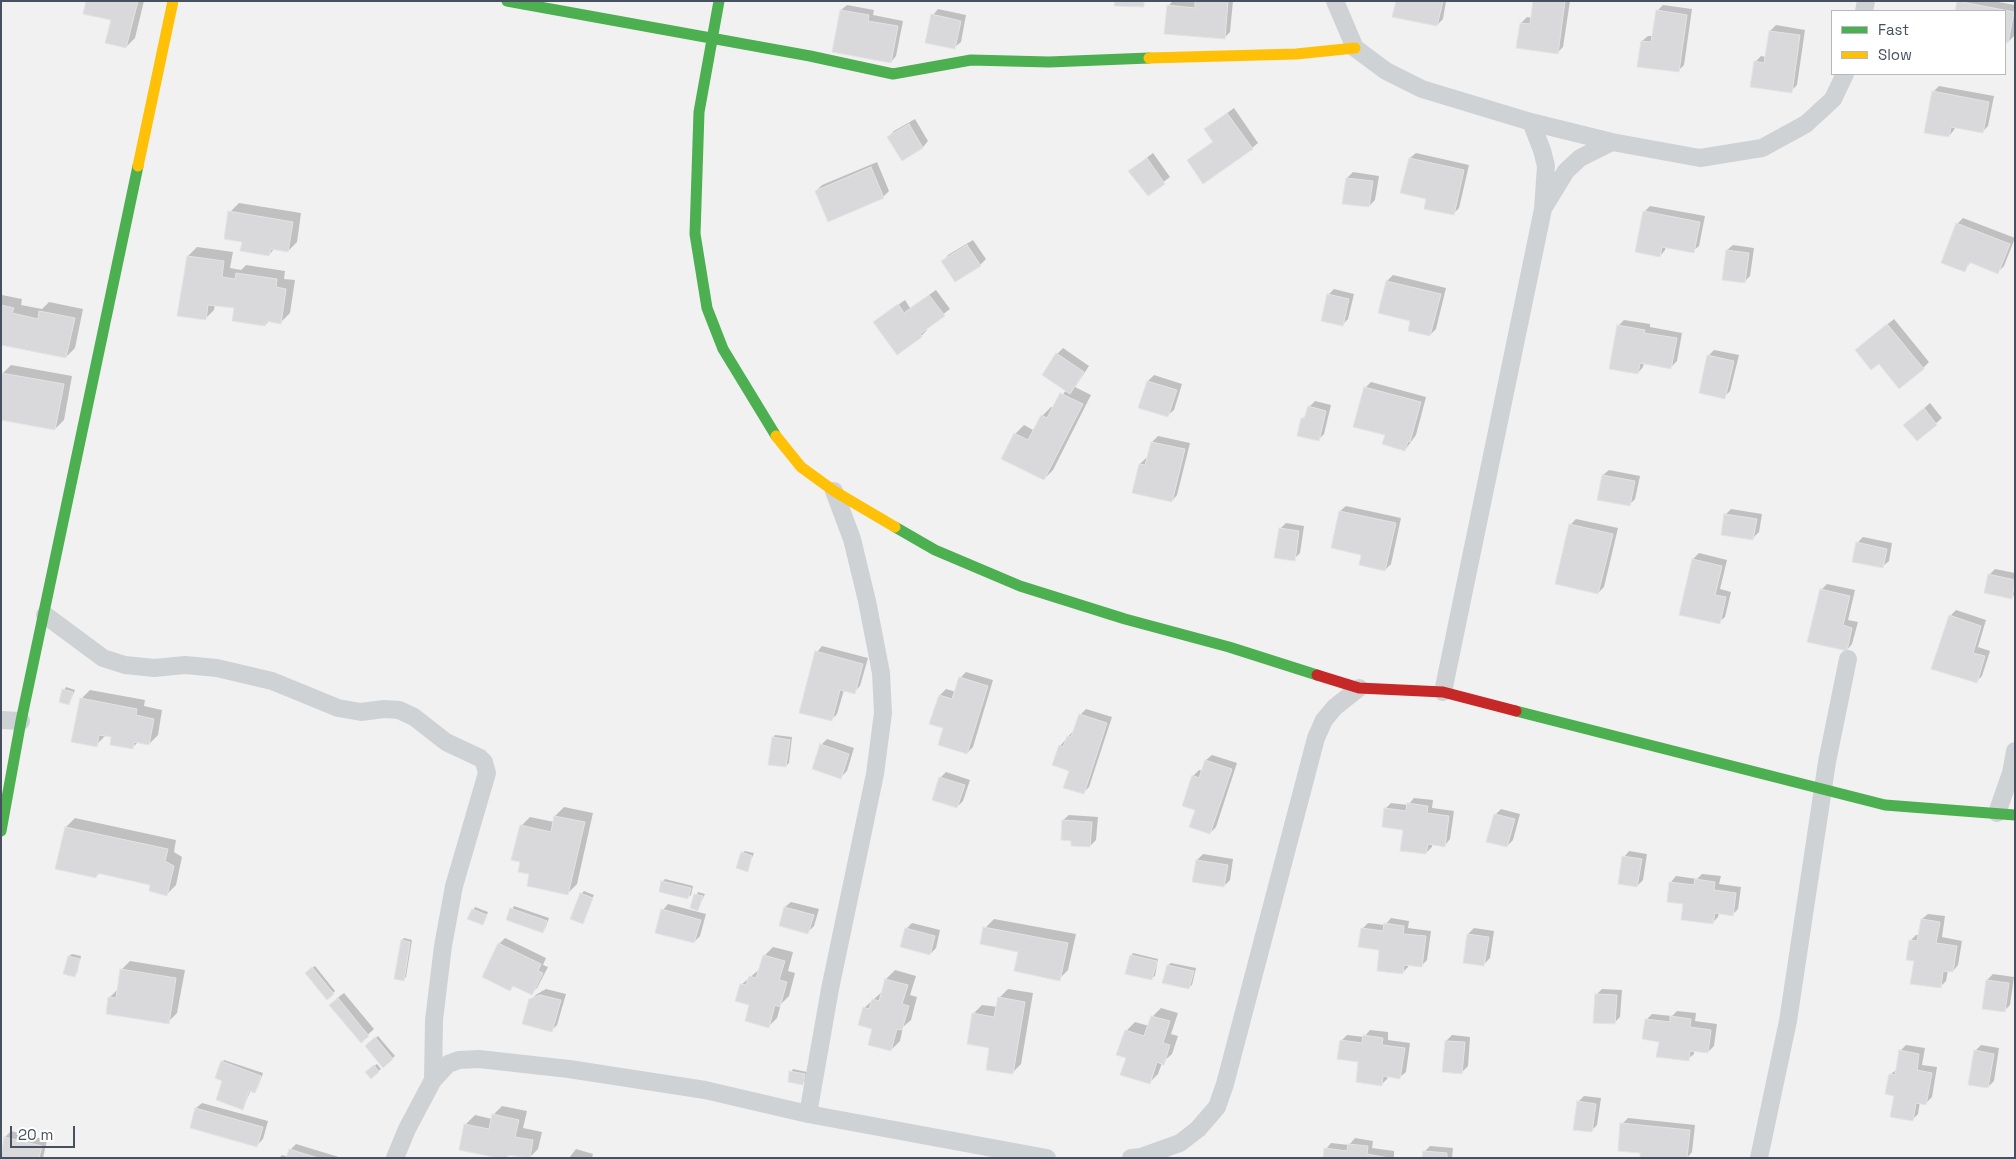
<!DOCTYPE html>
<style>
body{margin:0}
#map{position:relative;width:2016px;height:1159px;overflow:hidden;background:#f2f1f1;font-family:"Space Grotesk",sans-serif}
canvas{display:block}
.frame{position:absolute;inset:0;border:2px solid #47505f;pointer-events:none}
.legend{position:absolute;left:1831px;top:10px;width:175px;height:65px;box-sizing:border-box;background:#fff;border:1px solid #b5b9bf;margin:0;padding:6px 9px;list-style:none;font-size:15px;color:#47505f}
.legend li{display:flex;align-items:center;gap:10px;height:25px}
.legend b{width:25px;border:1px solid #b5b9bf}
.scale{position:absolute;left:10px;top:1126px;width:65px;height:22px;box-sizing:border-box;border:2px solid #47505f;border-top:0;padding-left:6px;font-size:15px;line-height:18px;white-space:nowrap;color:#47505f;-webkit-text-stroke:4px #fff;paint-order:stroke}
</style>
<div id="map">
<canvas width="2016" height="1159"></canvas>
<div class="frame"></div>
<ul class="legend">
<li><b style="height:6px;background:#4caf50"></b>Fast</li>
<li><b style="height:6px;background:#ffc107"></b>Slow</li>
</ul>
<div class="scale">20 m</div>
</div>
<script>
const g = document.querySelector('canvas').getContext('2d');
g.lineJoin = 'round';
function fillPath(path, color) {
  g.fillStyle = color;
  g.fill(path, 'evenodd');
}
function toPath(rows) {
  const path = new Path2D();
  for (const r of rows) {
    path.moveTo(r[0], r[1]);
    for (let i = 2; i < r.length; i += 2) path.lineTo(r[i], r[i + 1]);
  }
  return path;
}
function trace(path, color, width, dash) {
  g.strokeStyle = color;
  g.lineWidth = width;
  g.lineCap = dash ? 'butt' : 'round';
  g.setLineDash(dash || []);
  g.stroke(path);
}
fillPath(toPath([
 [88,1,144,1,135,38,126,47,112,19],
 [1173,1,1233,1,1230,32,1224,38,1168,6],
 [1397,1,1446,1,1443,19,1437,25],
 [1534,1,1570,1,1563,47,1557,53,1521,23,1527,17,1532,18],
 [1993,1,2015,5,2015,30,2014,36,2008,42,2005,41,2005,11,1957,11,1959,1],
 [847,5,874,10,873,15,903,21,896,56,891,62,841,10],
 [1663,5,1692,9,1684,65,1678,71,1642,41,1648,36,1653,36,1657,11],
 [938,9,966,15,961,42,955,47,933,15],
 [1776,25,1805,30,1797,85,1791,91,1755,62,1761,56,1766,57,1770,31],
 [1939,86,1994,96,1988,126,1982,132,1955,127,1954,130,1949,136,1933,92],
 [1234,108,1258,143,1252,148,1194,155,1214,141,1206,129],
 [915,119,928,141,923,147,902,160,888,137,894,131],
 [1153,153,1170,177,1148,194,1129,171],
 [1416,153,1469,165,1459,208,1453,214,1428,198,1410,158],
 [877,162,889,191,883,197,816,191,822,185],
 [1353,172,1379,176,1375,200,1369,206,1347,178],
 [239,203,301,213,297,242,288,251,275,248,269,255,243,241,230,212],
 [1650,206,1705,216,1699,246,1693,251,1666,246,1665,250,1660,256,1644,212],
 [1963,218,2015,238,2004,266,1998,272,1971,262,1964,270,1957,224],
 [973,240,986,259,980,265,943,261,948,255],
 [1733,245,1754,248,1750,276,1744,282,1727,250],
 [197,247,233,252,230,268,241,270,246,265,285,271,284,279,295,280,290,313,281,322,269,321,265,325,235,307,215,304,214,310,205,319,188,256],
 [1393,275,1446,288,1436,329,1430,335,1412,320,1380,312,1387,281],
 [1334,289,1354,294,1348,319,1342,325,1328,295],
 [936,290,950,309,925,328,927,330,921,336,881,317,905,300,910,308],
 [2,295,22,299,21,305,42,309,49,302,83,309,75,348,66,357,1,344],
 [1894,319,1929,362,1923,368,1879,362,1862,345],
 [1624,320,1650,324,1650,327,1682,333,1677,361,1671,367,1644,363,1643,367,1638,373,1618,326],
 [1063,348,1089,366,1075,387,1091,395,1053,470,1044,479,1015,434,1024,425,1035,431,1042,416,1051,407,1054,408,1066,390,1057,354],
 [1714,350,1739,355,1730,391,1724,397,1708,356],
 [11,365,72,376,64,420,55,429,2,374],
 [1154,375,1182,384,1174,410,1168,415,1148,381],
 [1371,382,1426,397,1416,435,1405,450,1386,435,1365,388],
 [1315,401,1331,405,1324,434,1318,440,1302,419,1307,414,1309,407],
 [1930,403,1942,418,1917,440,1905,425],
 [1158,436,1190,443,1177,495,1172,501,1140,464,1146,458,1148,459,1152,442],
 [1609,470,1640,476,1635,499,1629,505,1603,475],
 [1346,506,1401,518,1391,564,1385,570,1363,554,1340,511],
 [1731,509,1762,514,1759,532,1753,538,1725,515],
 [1576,519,1618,528,1604,587,1598,593,1570,525],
 [1286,523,1304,526,1300,553,1294,559,1280,529],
 [1863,537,1892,543,1889,561,1883,566,1857,543],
 [1699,553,1727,560,1720,589,1731,592,1725,617,1719,622,1680,614,1693,559],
 [1995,569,2015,573,2012,592,2015,592,2015,594,2012,597,1989,575],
 [1827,584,1855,590,1848,620,1858,622,1852,644,1847,650,1821,590],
 [1956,610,1986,620,1978,647,1990,651,1982,676,1976,682,1950,616],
 [822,646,868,658,860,686,854,692,844,690,837,714,831,720,817,652],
 [966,672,993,680,973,747,967,753,945,728,931,724,940,695,946,689,956,692,960,678],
 [66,687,75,690,69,704,64,690],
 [90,690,145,700,144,706,162,710,158,735,149,744,138,742,133,747,113,736,106,735,96,745,81,699],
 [1086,709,1112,717,1089,787,1083,793,1070,770,1060,746,1074,730,1080,715],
 [775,735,792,737,789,763,786,766,773,738],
 [827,739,854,748,847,771,841,777,821,745],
 [1212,755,1237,763,1216,827,1210,833,1196,809,1193,776,1199,770,1203,771,1206,760],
 [946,772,970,780,963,801,957,807,940,778],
 [1414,798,1433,800,1432,808,1454,811,1450,839,1445,845,1432,844,1432,847,1426,853,1386,808,1391,803,1408,805],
 [564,807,593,813,577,884,568,893,531,873,521,826,530,817,554,822,555,816],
 [1501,809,1520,814,1513,840,1507,846,1495,815],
 [1069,815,1098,817,1096,840,1090,846,1072,840,1063,820],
 [75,818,176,840,174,852,182,857,176,885,167,894,152,884,100,872,96,877,66,827],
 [745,851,754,853,747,870,742,853],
 [1629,851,1647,854,1643,880,1637,886,1624,857],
 [1203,854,1233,859,1230,880,1224,886,1197,860],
 [1702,874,1721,876,1719,884,1741,887,1738,909,1732,915,1719,913,1718,917,1713,922,1671,882,1676,876,1697,879],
 [665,879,693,886,691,895,688,897,662,882],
 [584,891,594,895,582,922,581,894],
 [698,892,705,894,698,909,691,907],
 [791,902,819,909,814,926,808,932,785,907],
 [668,904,706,914,700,936,694,942,663,910],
 [514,906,549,918,545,929,542,931,507,919],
 [475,907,488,912,483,924,473,910],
 [1928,914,1945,916,1942,937,1962,941,1958,965,1953,971,1948,970,1946,981,1940,987,1911,940,1916,935,1919,935,1922,919],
 [1391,918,1409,921,1408,928,1431,931,1427,960,1421,966,1409,964,1408,967,1402,973,1362,929,1368,923,1385,925],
 [994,919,1076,934,1068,970,1059,979,985,928],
 [912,923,940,930,936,948,930,954,906,929],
 [1474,928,1494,931,1490,958,1484,964,1468,934],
 [404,938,412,940,406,977,403,980,402,940],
 [505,938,546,958,543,965,548,967,537,988,531,993,514,985,510,989,499,944],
 [773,947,793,952,788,971,795,973,789,996,781,1004,777,1018,768,1027,751,1004,741,985,761,968,764,956],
 [1133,953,1158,959,1155,976,1152,978,1131,956],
 [72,954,81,956,77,973,74,976,69,956],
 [130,961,185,970,177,1013,168,1022,109,998,119,988,121,970],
 [1171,963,1196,968,1192,985,1189,987,1168,965],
 [315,966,335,991,333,993,309,970],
 [895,970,916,976,910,995,917,997,911,1020,903,1027,900,1041,891,1050,873,1028,864,1008,883,991,886,979],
 [1993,974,2014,977,2010,1005,2004,1011,1983,1008,1987,980],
 [546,989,566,994,557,1025,551,1031,530,1000,537,994],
 [1008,989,1033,993,1021,1064,1012,1073,991,1047,973,1014,982,1005,998,1007,999,998],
 [1602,989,1622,990,1620,1017,1614,1023,1596,995],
 [344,993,374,1029,361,1041,336,999],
 [1161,1008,1178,1013,1171,1034,1178,1036,1172,1054,1162,1063,1158,1074,1149,1083,1126,1031,1135,1022,1149,1026,1152,1017],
 [1677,1011,1696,1013,1695,1021,1717,1024,1714,1046,1708,1052,1694,1050,1694,1054,1688,1059,1660,1041,1646,1020,1652,1014,1672,1016],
 [1370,1030,1388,1032,1388,1040,1410,1043,1406,1072,1400,1077,1388,1076,1387,1079,1381,1085,1341,1041,1347,1035,1364,1037],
 [1452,1035,1470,1037,1468,1066,1462,1072,1446,1041],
 [378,1036,395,1056,383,1066,366,1046],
 [1906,1045,1925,1048,1922,1065,1937,1067,1932,1097,1926,1103,1920,1102,1918,1114,1912,1120,1895,1095,1890,1075,1897,1069,1900,1051],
 [1981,1045,1999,1048,1994,1081,1988,1087,1975,1051],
 [224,1060,263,1073,257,1089,255,1092,251,1090,243,1108,224,1080,222,1062],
 [377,1064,381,1069,371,1077,370,1069],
 [793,1069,807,1072,805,1081,803,1084,791,1072],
 [1584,1096,1601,1098,1597,1125,1591,1131,1578,1102],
 [202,1103,268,1121,263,1139,257,1145,191,1127,196,1108],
 [502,1106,527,1111,523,1128,542,1132,538,1149,529,1158,510,1154,506,1158,460,1149,466,1124,475,1115,492,1119,493,1115],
 [1628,1118,1695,1125,1692,1152,1687,1158,1641,1151,1622,1124],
 [11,1131,47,1140,43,1158,1,1158,5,1137],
 [1355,1138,1373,1141,1372,1148,1394,1151,1394,1158,1324,1158,1326,1149,1331,1143,1349,1145],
 [296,1144,342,1158,279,1158,282,1155,288,1157,290,1150],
 [1430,1146,1453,1148,1452,1158,1424,1158,1424,1152],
 [576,1149,593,1154,592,1158,569,1158]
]), '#0003');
const building = toPath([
 [86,1,138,1,126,48,105,43,111,20,83,14,86,1],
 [1115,1,1144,1,1144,7,1114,6,1115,1],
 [1195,1,1228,1,1225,39,1164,34,1167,5,1195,8,1195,1],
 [1396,1,1443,1,1437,26,1392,17,1396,1],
 [1533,1,1565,1,1558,54,1516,48,1520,23,1530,24,1533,1],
 [1957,1,2014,12,2008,43,2005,42,2005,11,1955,11,1957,1],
 [840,10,869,15,868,21,898,26,891,63,832,52,840,10],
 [1656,10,1687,15,1679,72,1637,67,1641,41,1651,42,1656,10],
 [931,14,961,21,955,49,925,43,931,14],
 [1769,31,1800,35,1792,93,1750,87,1754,61,1764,63,1769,31],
 [1932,91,1989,102,1983,133,1951,127,1949,137,1924,133,1932,91],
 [1227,113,1253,149,1203,184,1187,160,1213,142,1204,129,1227,113],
 [909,124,923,148,902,161,887,137,909,124],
 [1147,158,1165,184,1148,196,1128,171,1147,158],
 [1409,158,1464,170,1454,215,1424,209,1426,199,1400,193,1409,158],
 [871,167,884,198,828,222,815,191,871,167],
 [1346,178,1373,181,1369,207,1342,204,1346,178],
 [228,211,293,222,288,252,271,249,269,256,240,251,242,242,224,239,228,211],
 [1643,211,1700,222,1694,253,1662,247,1660,257,1635,252,1643,211],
 [1956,223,2010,244,1998,274,1969,262,1965,272,1941,263,1956,223],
 [967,245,981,266,955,282,941,261,967,245],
 [1726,250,1749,253,1745,283,1722,280,1726,250],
 [187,256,224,261,222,277,235,279,236,273,277,279,276,287,286,289,281,324,266,321,265,326,232,321,234,308,208,305,206,320,177,316,187,256],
 [1386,281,1441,294,1430,336,1408,331,1410,321,1378,313,1386,281],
 [1327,294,1349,299,1343,326,1321,321,1327,294],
 [929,295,945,316,920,334,922,337,897,355,873,322,898,304,904,313,929,295],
 [1,305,14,308,12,313,38,319,39,311,75,318,66,358,1,345,1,305],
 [1887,324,1924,369,1899,389,1879,364,1871,370,1855,350,1887,324],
 [1617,325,1645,330,1644,333,1677,338,1671,369,1640,363,1638,374,1609,369,1617,325],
 [1056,353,1084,372,1070,394,1042,375,1056,353],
 [1707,355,1734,361,1725,399,1699,393,1707,355],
 [1,373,64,384,55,430,1,420,1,373],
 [1147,381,1177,390,1168,417,1138,408,1147,381],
 [1364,387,1421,402,1410,442,1408,441,1405,451,1382,444,1385,435,1353,427,1364,387],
 [1060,393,1083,404,1044,480,1001,459,1014,433,1028,440,1041,415,1047,418,1060,393],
 [1308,406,1326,411,1319,441,1297,436,1301,418,1304,419,1308,406],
 [1924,408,1937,425,1917,441,1903,425,1924,408],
 [1151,442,1185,449,1172,502,1132,493,1139,464,1145,465,1151,442],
 [1602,475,1635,481,1630,506,1597,500,1602,475],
 [1339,511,1396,523,1385,571,1359,565,1361,555,1331,548,1339,511],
 [1724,514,1757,519,1753,540,1721,535,1724,514],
 [1569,524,1613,534,1598,594,1555,584,1569,524],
 [1279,528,1299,531,1295,561,1274,558,1279,528],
 [1856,542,1887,549,1883,568,1852,562,1856,542],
 [1692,559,1722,566,1715,595,1726,597,1720,624,1679,615,1692,559],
 [1988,574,2015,580,2012,599,1984,593,1988,574],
 [1820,589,1850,596,1843,625,1852,628,1847,651,1807,642,1820,589],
 [1949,615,1981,626,1973,653,1985,656,1977,683,1931,669,1949,615],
 [815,651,863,664,855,694,840,690,832,721,799,713,815,651],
 [959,677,988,686,967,754,938,745,943,728,929,724,939,695,952,699,959,677],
 [62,689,73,692,69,705,59,702,62,689],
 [80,698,137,709,136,715,154,719,149,745,134,742,133,749,110,745,111,737,99,735,97,747,71,742,80,698],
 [1079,714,1107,723,1084,794,1063,788,1069,771,1052,765,1059,745,1063,747,1067,736,1071,737,1079,714],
 [772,737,790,740,786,767,768,765,772,737],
 [820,744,849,754,841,779,812,769,820,744],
 [1205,760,1232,769,1210,834,1189,827,1195,810,1182,806,1192,775,1199,778,1205,760],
 [939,777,965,785,957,808,932,800,939,777],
 [1407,803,1428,806,1427,813,1449,816,1445,847,1428,844,1426,854,1400,851,1403,830,1382,827,1384,808,1406,811,1407,803],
 [1494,814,1515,819,1507,847,1486,842,1494,814],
 [554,816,585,822,568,895,527,886,529,874,518,872,520,862,511,860,520,825,551,832,554,816],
 [1062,820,1092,822,1090,847,1071,846,1071,841,1061,840,1062,820],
 [65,827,168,849,165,861,174,866,167,896,149,891,150,885,97,873,96,878,55,869,65,827],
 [741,852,752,856,748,872,736,868,741,852],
 [1622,856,1642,859,1637,887,1618,884,1622,856],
 [1196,860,1228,865,1224,887,1192,882,1196,860],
 [1695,879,1715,882,1714,890,1736,893,1733,916,1715,913,1713,924,1681,920,1683,904,1667,902,1669,882,1694,885,1695,879],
 [661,881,691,888,688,899,659,892,661,881],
 [580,893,593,898,583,924,570,919,580,893],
 [694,894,703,896,698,911,690,908,694,894],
 [784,907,814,915,808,934,779,926,784,907],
 [510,908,547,921,543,933,506,920,510,908],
 [472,909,487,915,483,925,467,919,472,909],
 [661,909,701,920,694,943,655,933,661,909],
 [1921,919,1940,922,1936,943,1957,946,1953,972,1943,971,1941,988,1910,984,1914,961,1906,960,1909,940,1917,941,1921,919],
 [1384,923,1404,926,1403,934,1426,936,1422,967,1404,965,1403,974,1377,971,1379,950,1358,947,1361,928,1383,931,1384,923],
 [983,927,1068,943,1060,981,1014,971,1018,952,980,944,983,927],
 [905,928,935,936,930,955,900,947,905,928],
 [1467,934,1489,937,1484,966,1463,963,1467,934],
 [401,940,410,942,404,981,394,979,401,940],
 [498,943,541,964,538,971,543,973,532,995,513,986,510,991,482,977,498,943],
 [763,955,785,961,779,980,787,982,780,1007,775,1005,769,1028,745,1021,749,1005,735,1001,740,984,746,985,749,976,756,978,763,955],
 [1130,955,1157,961,1152,980,1125,974,1130,955],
 [68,956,80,959,75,977,63,974,68,956],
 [1167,965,1194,971,1189,989,1162,983,1167,965],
 [312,967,334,994,327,1000,305,973,312,967],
 [120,969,176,978,169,1024,106,1014,108,997,116,998,120,969],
 [885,979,908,985,902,1004,909,1006,902,1030,897,1029,891,1051,868,1045,872,1029,858,1025,863,1007,869,1009,872,999,879,1001,885,979],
 [1986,980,2009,983,2005,1012,1982,1009,1986,980],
 [1595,994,1617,995,1615,1024,1593,1023,1595,994],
 [540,995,561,1000,552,1032,522,1024,529,999,540,995],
 [998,997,1025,1002,1013,1074,986,1070,989,1048,967,1044,972,1013,994,1017,998,997],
 [338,998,369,1036,361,1043,329,1005,338,998],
 [1151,1016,1170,1021,1163,1043,1170,1045,1164,1065,1157,1062,1150,1084,1120,1075,1126,1058,1116,1055,1125,1030,1144,1036,1151,1016],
 [1670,1016,1691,1019,1690,1027,1711,1030,1708,1053,1690,1051,1689,1061,1656,1057,1659,1042,1642,1039,1645,1019,1670,1022,1670,1016],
 [1363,1035,1383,1038,1382,1045,1405,1048,1400,1079,1383,1076,1382,1086,1356,1082,1358,1062,1337,1059,1340,1040,1362,1043,1363,1035],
 [375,1037,393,1059,383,1068,365,1046,375,1037],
 [1445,1041,1465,1042,1462,1074,1442,1072,1445,1041],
 [1899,1050,1919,1054,1917,1070,1932,1073,1926,1105,1916,1103,1913,1121,1890,1117,1894,1096,1885,1094,1889,1074,1895,1075,1899,1050],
 [1974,1050,1994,1054,1988,1088,1968,1085,1974,1050],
 [221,1061,261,1076,255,1093,249,1091,243,1110,216,1100,222,1081,215,1078,221,1061],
 [374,1065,379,1072,371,1079,365,1072,374,1065],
 [789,1071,805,1074,803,1085,788,1082,789,1071],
 [1577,1101,1596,1104,1592,1132,1573,1130,1577,1101],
 [195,1108,263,1127,257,1147,190,1128,195,1108],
 [492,1114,519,1120,515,1137,533,1140,530,1158,507,1155,506,1158,498,1158,459,1150,464,1124,489,1129,492,1114],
 [1620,1123,1690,1130,1687,1158,1640,1158,1640,1153,1618,1151,1620,1123],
 [4,1137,42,1146,39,1158,1,1158,4,1137],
 [1348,1144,1368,1146,1367,1154,1389,1158,1323,1158,1324,1148,1347,1151,1348,1144],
 [289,1149,318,1158,286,1158,289,1149],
 [1423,1151,1447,1153,1447,1158,1422,1158,1423,1151]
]);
fillPath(building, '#d9d9db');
trace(building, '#e3e3e4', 1);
trace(toPath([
 [1335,1,1355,48,1386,71,1422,89,1531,122,1612,142,1700,158,1762,148,1806,124,1833,99,1845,74],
 [1864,11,1866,1],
 [1544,207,1566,171,1580,158,1612,142],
 [45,615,103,658,125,665,154,668,185,665,217,668,272,681,338,708,361,712,384,709,399,710,414,717,446,742,480,758,484,762,487,773,454,886,443,946,434,1020,433,1080],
 [1443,692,1543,209,1546,166,1542,150,1531,122],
 [1,720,21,721],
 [1997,813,2011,773,2015,751],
 [808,1114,830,989,875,774,883,713,881,673,867,601,852,539,834,491],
 [395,1158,407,1129,433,1080,448,1064,459,1060,479,1059,569,1069,705,1090,808,1114,1047,1158],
 [1131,1158,1141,1157,1180,1143,1198,1129,1217,1107,1225,1084,1316,738,1324,720,1335,707,1359,688],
 [1759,1158,1788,1021,1827,762,1848,659]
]), '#cfd2d5', 18);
trace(toPath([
 [507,1,810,56,893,74,971,60,1049,62,1149,58],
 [719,1,699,112,695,234,707,308,723,349,776,436],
 [895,527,935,550,1020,586,1125,619,1229,647,1317,675],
 [1516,711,1885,805,2015,815],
 [1,831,21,721,138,166]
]), '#4caf50', 11);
trace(toPath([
 [1149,58,1296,54,1355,48],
 [138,166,173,1],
 [776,436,801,467,834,491,895,527]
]), '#ffc107', 11);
trace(toPath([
 [1317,675,1359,688,1443,692,1516,711]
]), '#c62828', 11);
</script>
